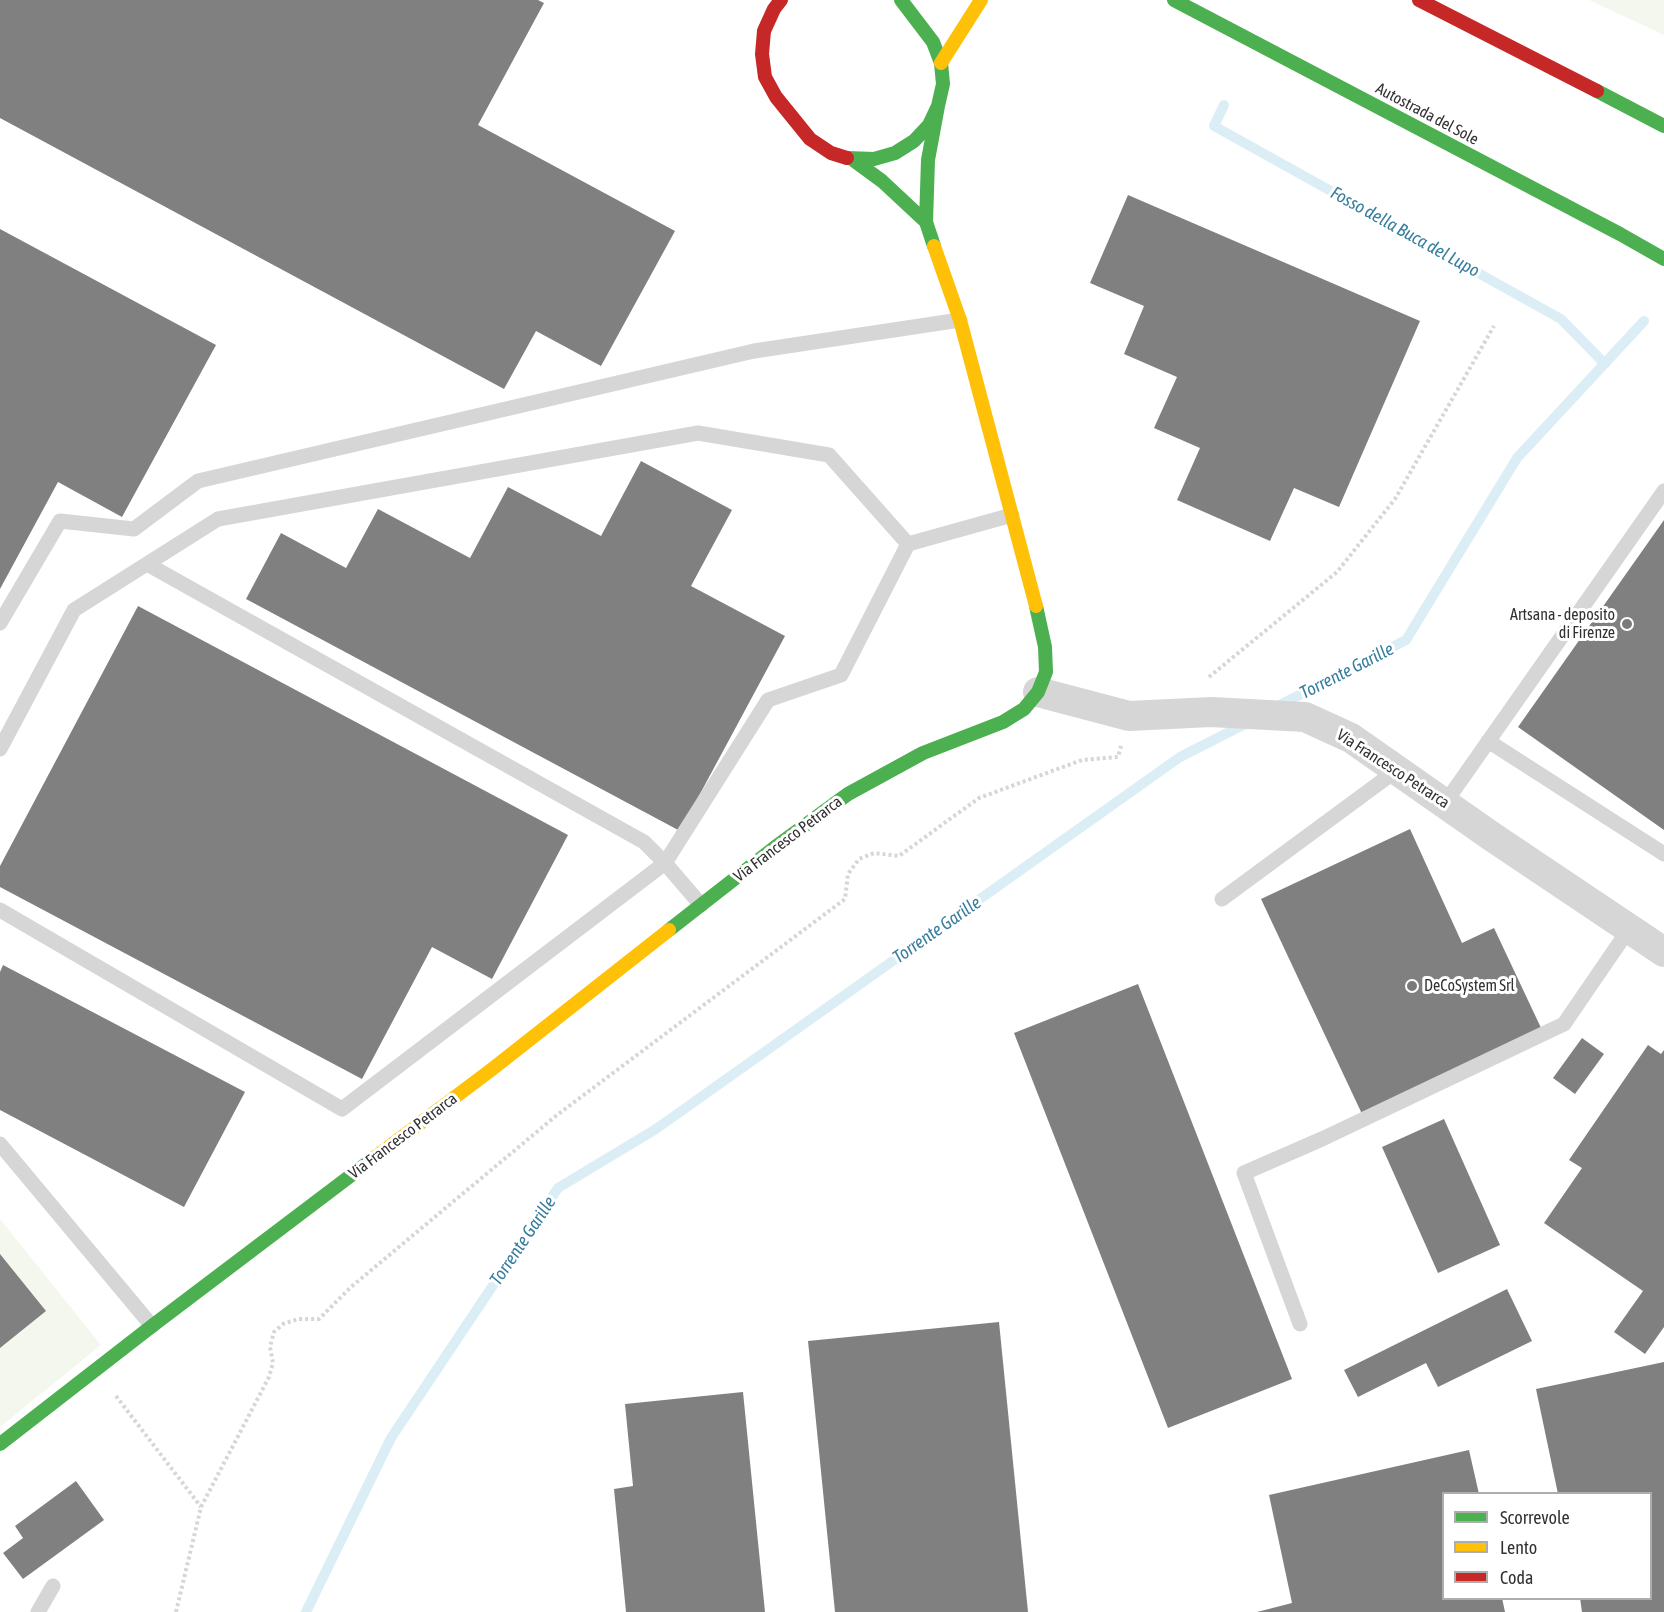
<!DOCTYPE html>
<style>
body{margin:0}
#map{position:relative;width:1664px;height:1612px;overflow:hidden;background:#fff;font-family:"Asap Condensed",sans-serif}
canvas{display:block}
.legend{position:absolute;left:1442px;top:1492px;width:210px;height:108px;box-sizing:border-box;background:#fff;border:2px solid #adadad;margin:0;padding:8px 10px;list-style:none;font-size:18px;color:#323232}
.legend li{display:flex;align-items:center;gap:12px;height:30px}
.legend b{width:30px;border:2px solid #adadad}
</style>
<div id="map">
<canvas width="1664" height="1612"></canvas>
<ul class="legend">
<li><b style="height:8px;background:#4caf50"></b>Scorrevole</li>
<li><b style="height:8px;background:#ffc107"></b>Lento</li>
<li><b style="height:8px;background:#c62828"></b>Coda</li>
</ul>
</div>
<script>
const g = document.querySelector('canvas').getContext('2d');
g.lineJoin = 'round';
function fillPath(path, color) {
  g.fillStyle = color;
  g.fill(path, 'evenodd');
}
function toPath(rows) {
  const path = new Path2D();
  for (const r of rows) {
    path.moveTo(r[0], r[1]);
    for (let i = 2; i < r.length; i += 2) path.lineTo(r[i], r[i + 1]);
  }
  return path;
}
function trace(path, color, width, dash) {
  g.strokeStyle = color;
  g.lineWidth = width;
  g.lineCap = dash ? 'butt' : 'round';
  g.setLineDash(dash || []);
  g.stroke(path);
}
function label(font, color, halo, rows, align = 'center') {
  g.font = font + ' "Asap Condensed",sans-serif';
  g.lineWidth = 6;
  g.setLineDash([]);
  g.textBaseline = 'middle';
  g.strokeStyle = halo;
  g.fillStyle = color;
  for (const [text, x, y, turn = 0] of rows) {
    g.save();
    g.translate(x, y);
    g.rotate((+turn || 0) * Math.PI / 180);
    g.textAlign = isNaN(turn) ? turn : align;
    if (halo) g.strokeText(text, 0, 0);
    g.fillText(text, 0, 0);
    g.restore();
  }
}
fillPath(toPath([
 [1589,0,1664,0,1664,35],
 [0,1219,101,1345,0,1427]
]), '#f3f7ee');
trace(toPath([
 [1224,105,1214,126,1561,319,1605,364],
 [1276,707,1406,640,1517,458,1644,321],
 [306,1612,391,1438,558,1188,656,1129,1180,757,1247,723]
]), '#dbedf5', 10);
fillPath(toPath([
 [0,0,538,0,544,3,478,125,675,231,601,366,536,331,504,389,0,118],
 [1128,195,1420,321,1339,507,1294,488,1270,541,1177,500,1200,448,1154,428,1177,377,1124,354,1144,306,1090,283],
 [0,229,216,345,122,517,58,482,0,589],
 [641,461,732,510,691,586,785,636,680,831,246,599,281,533,346,568,378,509,470,558,508,487,601,536],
 [1664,520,1664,830,1518,727],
 [138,606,568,835,492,979,432,947,362,1079,0,887,0,866],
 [1410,829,1462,943,1494,928,1542,1030,1362,1114,1261,899],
 [3,965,245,1092,184,1207,0,1110,0,972],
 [1138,984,1292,1379,1168,1428,1014,1033],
 [1582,1038,1604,1054,1575,1094,1553,1078],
 [1648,1045,1661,1054,1664,1050,1664,1327,1645,1354,1614,1332,1643,1291,1544,1223,1582,1168,1569,1160],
 [1444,1119,1500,1245,1438,1273,1382,1147],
 [0,1254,46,1311,0,1348],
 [1507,1289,1532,1341,1438,1387,1426,1363,1358,1397,1344,1370],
 [999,1322,1028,1612,835,1612,808,1341],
 [1664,1362,1664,1612,1582,1612,1580,1598,1650,1598,1650,1494,1558,1494,1536,1389],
 [743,1392,765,1612,626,1612,614,1489,633,1486,625,1404],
 [1469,1450,1479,1494,1444,1494,1444,1598,1502,1598,1505,1612,1257,1612,1292,1603,1269,1495],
 [76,1481,104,1520,23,1579,3,1553,23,1538,15,1526]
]), '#808080');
trace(toPath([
 [1209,677,1337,572,1395,499,1494,326],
 [116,1396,201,1507],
 [176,1612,201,1507,269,1377,273,1363,270,1347,274,1332,283,1324,298,1319,319,1319,351,1287,557,1115,845,899,848,874,859,859,874,853,899,856,979,798,1082,760,1118,757,1121,746]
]), '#d6d6d6', 4, [3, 3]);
trace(toPath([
 [147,564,644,842,665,863,701,905],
 [0,623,60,521,134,529,198,481,754,351,960,320],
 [1488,741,1664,854],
 [0,749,74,610,218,519,698,433,829,455,908,544,1012,515],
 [1445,803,1664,491],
 [1222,899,1397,770],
 [0,910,342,1109,665,863,768,700,841,675,908,544],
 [0,1144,152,1326],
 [1300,1324,1244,1173,1322,1139,1564,1024,1629,929],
 [38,1612,53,1586]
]), '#d6d6d6', 15);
trace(toPath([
 [1038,692,1129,716,1211,712,1305,717,1351,738,1491,836,1664,952]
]), '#d6d6d6', 30);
trace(toPath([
 [1174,0,1620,234,1664,259],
 [1597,91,1664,126],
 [847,158,874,159,895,153,914,141,929,125,938,106,943,84,941,63,933,42,901,0],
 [852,159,882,181,926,222],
 [934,246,926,222,928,160,938,106],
 [669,930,774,848,848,794,923,753,1003,722,1024,709,1038,692,1046,672,1045,647,1036,606],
 [0,1444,152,1326,374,1158]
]), '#4caf50', 14);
trace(toPath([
 [941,63,981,0],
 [934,246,960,320,1036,606],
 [374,1158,491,1070,669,930]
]), '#ffc107', 14);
trace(toPath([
 [781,0,774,9,764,31,762,54,765,77,776,97,810,139,831,153,847,158],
 [1419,0,1597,91]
]), '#c62828', 14);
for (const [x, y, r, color] of [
 [1627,624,6,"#7a7a7a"],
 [1412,986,6,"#7a7a7a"]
]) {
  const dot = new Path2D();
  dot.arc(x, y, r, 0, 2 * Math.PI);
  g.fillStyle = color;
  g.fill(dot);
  trace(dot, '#fff', 2);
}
label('16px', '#323232', '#fff', [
 ["Autostrada del Sole",1427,114,28],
 ["Via Francesco Petrarca",1393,769,33],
 ["Via Francesco Petrarca",788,839,-37],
 ["Via Francesco Petrarca",403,1136,-37]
]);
label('16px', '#323232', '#fff', [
 ["Artsana - deposito",1615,615],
 ["di Firenze",1615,633],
 ["DeCoSystem Srl",1424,986,"left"]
], 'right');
label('italic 18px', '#377e9e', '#fff', [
 ["Fosso della Buca del Lupo",1405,232,29],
 ["Torrente Garille",1347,671,-27],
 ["Torrente Garille",937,930,-35],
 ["Torrente Garille",523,1241,-56]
]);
</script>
